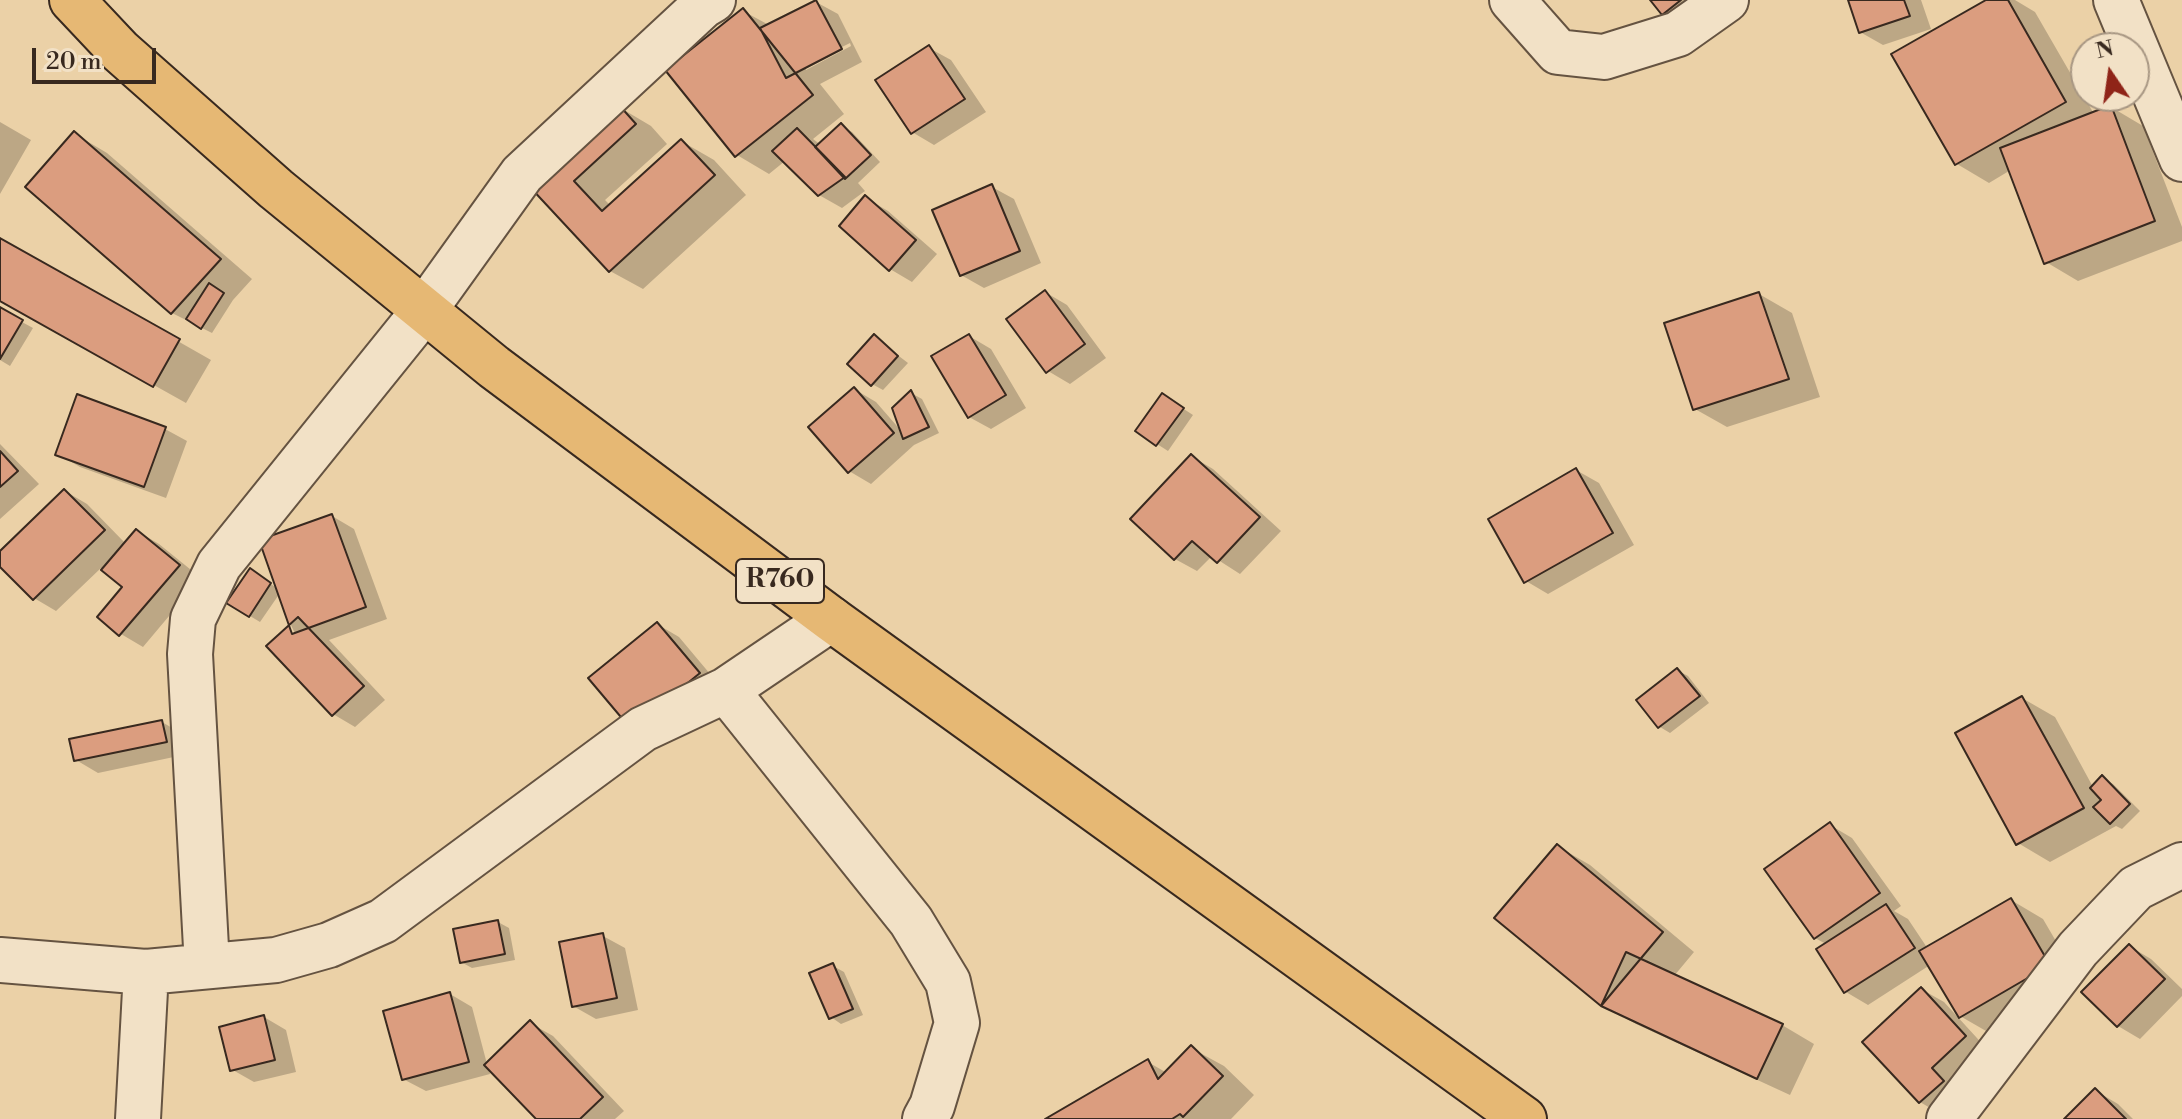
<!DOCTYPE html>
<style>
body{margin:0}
#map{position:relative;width:2182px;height:1119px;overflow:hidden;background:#ebd1a7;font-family:"Libre Bodoni",serif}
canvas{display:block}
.north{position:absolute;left:2070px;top:32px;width:80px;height:80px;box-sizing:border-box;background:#f2e1c6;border:2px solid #a89783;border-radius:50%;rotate:347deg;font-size:22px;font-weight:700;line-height:32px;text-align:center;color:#38291f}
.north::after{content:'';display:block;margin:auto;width:28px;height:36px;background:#8f2418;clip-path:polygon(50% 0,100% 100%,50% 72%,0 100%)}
.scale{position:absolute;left:32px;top:48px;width:124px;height:36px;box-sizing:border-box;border:4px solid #38291f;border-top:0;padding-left:10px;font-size:24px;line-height:28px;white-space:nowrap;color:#38291f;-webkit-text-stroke:6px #f2e1c6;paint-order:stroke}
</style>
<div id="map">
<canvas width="2182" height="1119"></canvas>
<div class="north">N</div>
<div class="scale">20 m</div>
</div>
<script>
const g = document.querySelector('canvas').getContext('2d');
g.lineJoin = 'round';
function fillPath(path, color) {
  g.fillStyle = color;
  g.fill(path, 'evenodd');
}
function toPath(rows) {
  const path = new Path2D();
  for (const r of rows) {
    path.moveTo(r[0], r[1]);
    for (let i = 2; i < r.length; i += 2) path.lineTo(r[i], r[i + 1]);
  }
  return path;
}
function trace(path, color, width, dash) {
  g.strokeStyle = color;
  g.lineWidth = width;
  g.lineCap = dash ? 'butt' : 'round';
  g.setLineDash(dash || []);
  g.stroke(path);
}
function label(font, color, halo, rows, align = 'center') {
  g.font = font + ' "Libre Bodoni",serif';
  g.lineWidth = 8;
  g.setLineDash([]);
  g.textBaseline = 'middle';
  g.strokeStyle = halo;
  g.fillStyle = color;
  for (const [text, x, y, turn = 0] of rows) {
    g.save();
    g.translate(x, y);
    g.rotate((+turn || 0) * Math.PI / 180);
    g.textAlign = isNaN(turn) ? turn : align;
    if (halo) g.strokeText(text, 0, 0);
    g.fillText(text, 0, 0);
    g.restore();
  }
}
fillPath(toPath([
 [1653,0,1719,0,1686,26,1663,13],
 [1850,0,1921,0,1931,29,1883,45,1860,32],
 [1990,0,2015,0,2035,12,2094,114,2111,107,2143,126,2182,227,2182,241,2078,281,2046,262,2009,171,1989,183,1957,164],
 [816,2,838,14,862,62,820,84,844,114,813,139,821,145,841,126,852,132,880,162,858,183,865,191,842,208,819,195,785,161,769,174,737,155,743,11,769,25],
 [850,43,851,46,806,70,806,65],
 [929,48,951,60,986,112,934,145,912,132],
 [619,107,651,126,667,144,605,200,611,206,681,141,714,160,746,195,643,289,610,271,532,187],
 [0,122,31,140,0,194],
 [75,134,107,153,252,279,233,300,212,333,172,313,28,187],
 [992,187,1014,199,1041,263,984,288,961,275],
 [866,198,888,211,937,254,912,282,890,269],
 [0,240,211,360,186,403,0,299],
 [1045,292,1067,305,1106,358,1070,384,1048,371],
 [1759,294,1792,313,1820,397,1727,427,1695,409],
 [0,310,33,328,10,366,0,360],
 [969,336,991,349,1026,408,991,429,969,417],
 [874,337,908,363,883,390,872,384],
 [854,389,876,402,903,433,911,393,922,399,939,433,914,445,871,484,849,471],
 [1173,402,1193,415,1168,451,1157,444],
 [165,429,187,441,166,498,80,467,58,454],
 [0,444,39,484,0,519],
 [1191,456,1213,469,1281,531,1240,574,1212,556,1197,571,1175,559],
 [1576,470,1599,483,1634,545,1548,594,1526,581],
 [65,491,87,504,126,544,137,531,159,544,201,578,143,647,121,634,99,617,124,587,101,568,56,611,34,598,0,564,0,554],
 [332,516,354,529,387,619,329,640,385,700,355,727,333,714,291,625,280,593,260,622,250,616,261,577,278,589],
 [657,624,679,637,721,687,655,741],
 [1677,670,1688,676,1709,703,1670,733,1660,727],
 [2022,698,2055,717,2093,787,2102,778,2113,784,2140,811,2122,829,2116,826,2050,862,2018,843],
 [162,722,184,735,188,754,98,773,76,760],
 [1830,825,1852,838,1901,906,1894,911,1908,919,1928,949,2011,900,2043,919,2081,984,1993,1035,1960,1016,1930,965,1868,1005,1846,992,1826,944,1815,938],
 [1557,846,1590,865,1694,952,1674,976,1782,1025,1814,1044,1790,1095,1636,1024,1602,1005],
 [498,922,509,928,515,960,472,968,461,962],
 [603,936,625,948,638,1010,596,1019,573,1006],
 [2129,946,2151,959,2182,989,2182,996,2140,1039,2118,1026],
 [833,966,844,972,863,1015,841,1024,831,1017],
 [1921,989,1944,1002,1987,1049,1942,1115,1920,1102,1865,1042],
 [450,994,472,1007,487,1064,530,1023,553,1036,624,1111,615,1119,539,1119,488,1066,490,1074,426,1091,403,1079],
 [264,1017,286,1030,296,1072,254,1082,231,1069],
 [1191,1048,1224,1066,1254,1095,1231,1119,1049,1119,1148,1062,1167,1073],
 [2096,1091,2118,1104,2133,1119,2067,1119]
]), '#0003');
const building = toPath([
 [816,0,842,49,786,78,760,28,816,0],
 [1650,0,1681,0,1662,15,1650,0],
 [1848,0,1904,0,1910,16,1859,33,1848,0],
 [1986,0,2008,0,2066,102,1955,165,1891,54,1986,0],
 [743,8,813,95,735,157,665,70,743,8],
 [929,45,965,99,911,134,875,80,929,45],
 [619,105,636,124,574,181,602,211,681,139,715,175,609,272,529,186,619,105],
 [2111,105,2155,221,2044,264,2000,148,2111,105],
 [841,123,871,155,845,179,815,147,841,123],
 [797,128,845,177,818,196,772,151,797,128],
 [74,131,221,259,171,314,25,187,74,131],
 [992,184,1020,251,960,276,932,210,992,184],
 [865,195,916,240,889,271,839,226,865,195],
 [0,238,180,339,153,387,0,301,0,238],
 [209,283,224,293,201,329,186,319,209,283],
 [1045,290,1085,344,1046,373,1006,319,1045,290],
 [1759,292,1789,379,1693,410,1664,323,1759,292],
 [0,307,23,320,0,359,0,307],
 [874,334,898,356,871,386,847,364,874,334],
 [969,334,1006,395,968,418,931,356,969,334],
 [854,387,894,433,848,473,808,427,854,387],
 [911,390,929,427,903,439,892,408,911,390],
 [1162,393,1184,408,1156,446,1135,431,1162,393],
 [77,394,166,427,144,487,55,455,77,394],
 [0,451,18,471,0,487,0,451],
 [1191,454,1260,517,1217,563,1192,541,1174,560,1130,519,1191,454],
 [1576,468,1613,533,1524,583,1488,519,1576,468],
 [64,489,105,530,33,600,0,567,0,551,64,489],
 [332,514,366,607,292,634,259,540,332,514],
 [136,529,180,565,119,636,97,617,122,587,101,570,136,529],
 [250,568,271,583,249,617,226,603,250,568],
 [298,617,364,686,332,716,266,646,298,617],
 [657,622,700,673,631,729,588,678,657,622],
 [1677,668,1700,696,1658,728,1636,700,1677,668],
 [2022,696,2084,808,2016,845,1955,733,2022,696],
 [162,720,167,742,74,761,69,739,162,720],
 [2102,775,2130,804,2110,824,2093,807,2101,800,2090,788,2102,775],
 [1830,822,1880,893,1814,939,1764,869,1830,822],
 [1557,844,1663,932,1601,1006,1494,918,1557,844],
 [2011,898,2050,965,1959,1018,1919,951,2011,898],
 [1886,904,1915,948,1844,993,1816,949,1886,904],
 [498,920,505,954,460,963,453,929,498,920],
 [603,933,617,998,572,1007,559,942,603,933],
 [2129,944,2165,979,2117,1027,2081,992,2129,944],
 [1626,952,1783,1024,1757,1079,1601,1006,1626,952],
 [833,963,853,1009,829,1019,809,973,833,963],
 [1921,987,1966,1036,1932,1068,1944,1081,1919,1103,1862,1042,1921,987],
 [450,992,469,1062,402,1080,383,1011,450,992],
 [264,1015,275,1060,230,1071,219,1027,264,1015],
 [530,1020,603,1097,580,1119,536,1119,484,1065,530,1020],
 [1191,1045,1223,1076,1183,1117,1180,1114,1172,1119,1045,1119,1148,1059,1158,1079,1191,1045],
 [2095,1088,2126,1119,2064,1119,2095,1088]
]);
fillPath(building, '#db9d7f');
trace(building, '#38291f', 2);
const street = toPath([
 [1512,0,1558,52,1604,57,1678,34,1726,0],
 [2116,0,2182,159],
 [726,690,911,921,948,982,957,1023,932,1106,925,1119],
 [0,960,146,972,276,960,329,945,383,921,643,729,726,690,831,619],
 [207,966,190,654,193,619,219,565,423,312,522,174,703,6,713,0],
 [138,1119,146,972],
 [1949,1119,2078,949,2136,888,2182,865]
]);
const primary = toPath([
 [72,0,120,51,276,189,494,367,831,619,1524,1119]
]);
trace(street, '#655341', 48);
trace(primary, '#38291f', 48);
trace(street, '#f2e1c6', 44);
trace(primary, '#e6b874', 44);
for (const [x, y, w] of [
 [780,581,88]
]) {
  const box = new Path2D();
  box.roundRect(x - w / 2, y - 22, w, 44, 6);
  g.fillStyle = '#f2e1c6';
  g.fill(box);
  trace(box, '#38291f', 2);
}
label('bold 26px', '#38291f', null, [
 ["R760",780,581]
]);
</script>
